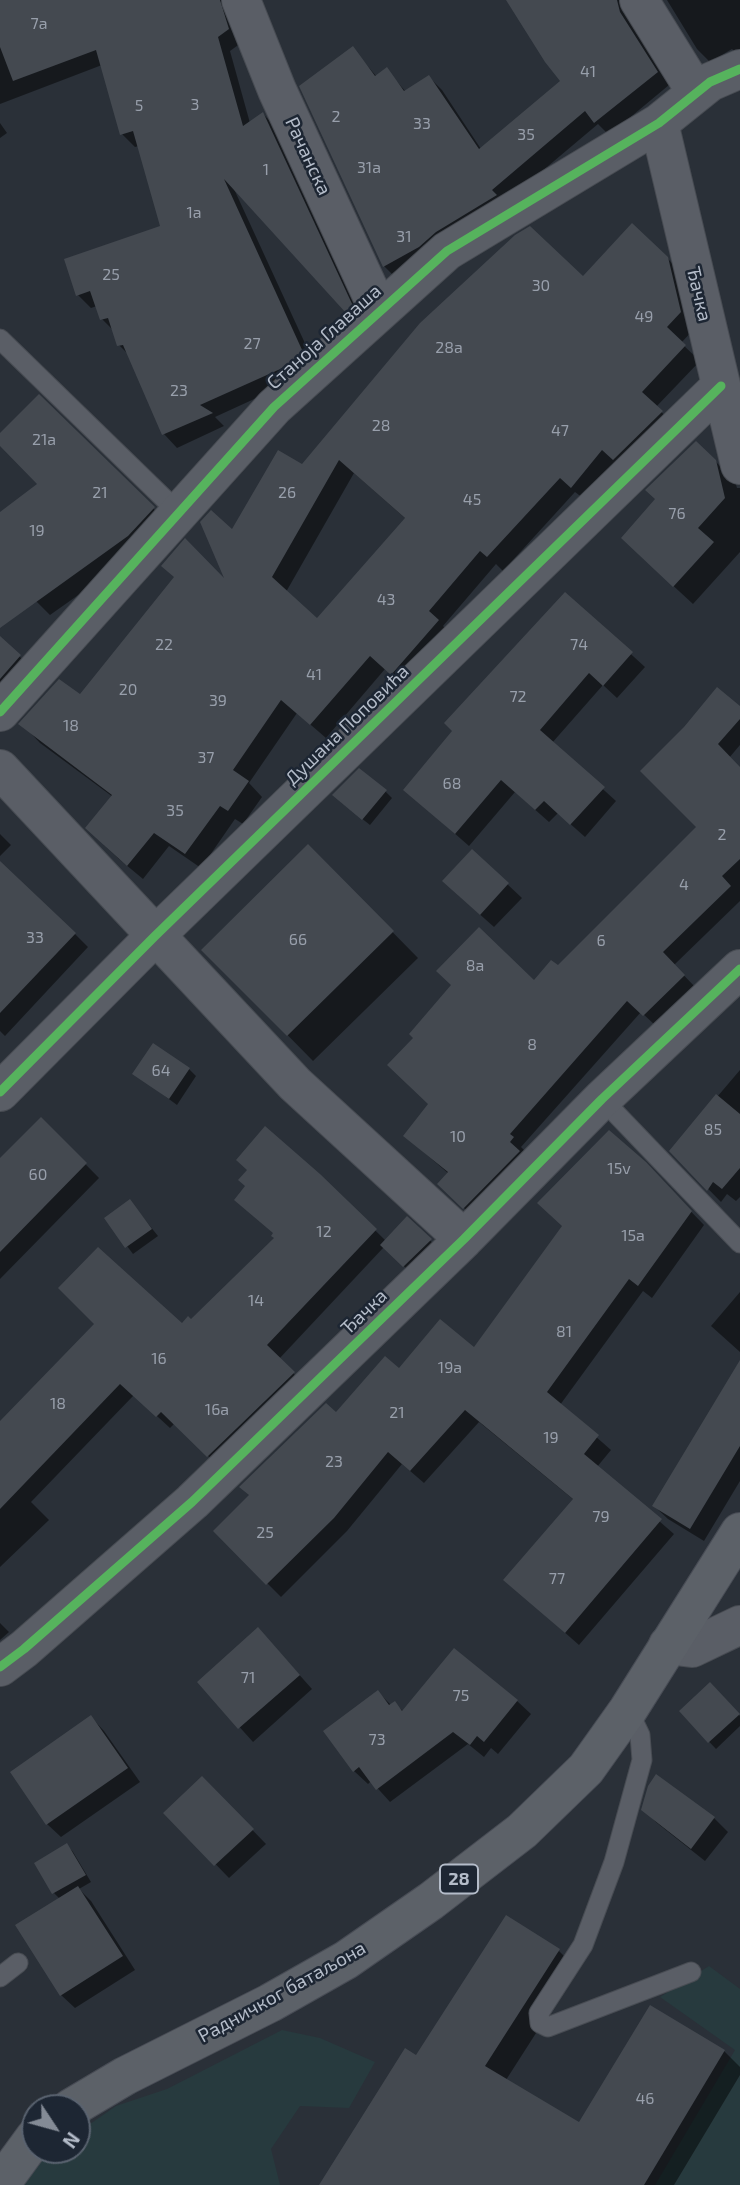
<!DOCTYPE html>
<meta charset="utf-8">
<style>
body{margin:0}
#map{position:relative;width:740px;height:2185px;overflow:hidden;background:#2a3038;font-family:"Exo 2",sans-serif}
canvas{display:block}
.north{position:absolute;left:21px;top:2094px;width:70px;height:70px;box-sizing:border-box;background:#1d2633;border:2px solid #59626f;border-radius:50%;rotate:126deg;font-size:19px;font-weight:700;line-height:28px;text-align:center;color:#b4bcc9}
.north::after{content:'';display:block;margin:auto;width:24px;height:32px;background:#848b96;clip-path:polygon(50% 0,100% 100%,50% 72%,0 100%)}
</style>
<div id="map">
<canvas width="740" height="2185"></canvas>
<div class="north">N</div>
</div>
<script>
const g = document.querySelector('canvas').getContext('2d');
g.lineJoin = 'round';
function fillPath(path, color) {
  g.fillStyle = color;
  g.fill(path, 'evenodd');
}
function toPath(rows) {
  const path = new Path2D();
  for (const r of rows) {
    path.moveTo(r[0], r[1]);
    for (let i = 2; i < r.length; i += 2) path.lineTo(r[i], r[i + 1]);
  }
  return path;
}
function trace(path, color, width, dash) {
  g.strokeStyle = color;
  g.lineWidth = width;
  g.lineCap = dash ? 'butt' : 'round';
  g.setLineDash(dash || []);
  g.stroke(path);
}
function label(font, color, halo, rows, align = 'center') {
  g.font = font + ' "Exo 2",sans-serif';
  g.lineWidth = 5;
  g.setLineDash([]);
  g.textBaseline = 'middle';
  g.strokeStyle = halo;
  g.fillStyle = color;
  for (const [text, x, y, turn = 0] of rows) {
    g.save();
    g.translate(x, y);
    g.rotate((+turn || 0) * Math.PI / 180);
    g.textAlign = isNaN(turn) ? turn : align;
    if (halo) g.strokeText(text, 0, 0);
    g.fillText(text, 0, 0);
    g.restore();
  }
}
fillPath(toPath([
 [709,1966,740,1989,740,2185,655,2185,735,2050,660,1997],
 [282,2030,320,2038,375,2062,349,2108,300,2106,271,2149,280,2185,20,2185,44,2156,53,2150,77,2150,77,2133,116,2106,167,2089]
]), '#273a3e');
fillPath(toPath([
 [4,0,222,0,232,13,241,43,230,51,250,123,263,114,276,127,365,320,360,324,347,312,234,189,315,365,300,378,215,417,224,426,177,448,164,434,130,356,119,345,115,332,102,319,97,306,91,308,78,295,162,227,139,146,135,147,122,134,102,65,0,104,0,2],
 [508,0,635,0,669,85,609,135,598,124,503,204,397,279,384,266,353,49,377,77,387,70,406,92,429,77,442,90,481,149,562,81],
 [667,0,740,0,740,57,732,49,710,62,697,49],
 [0,123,7,133,0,138],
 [667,258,682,273,695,328,681,343,700,361,656,407,677,427,587,501,575,492,503,571,496,564,443,626,453,636,407,688,385,669,326,738,297,713,249,783,262,797,243,824,235,819,201,868,169,846,143,879,119,859,104,845,113,797,40,743,26,728,80,697,229,585,233,532,302,466,583,278],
 [354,473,406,519,317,620,286,592],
 [39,396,167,522,142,550,50,615,36,601,0,552,0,514,40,485,0,444,0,435],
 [715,461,735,481,737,488,740,488,740,552,693,604,642,557],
 [565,594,645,667,617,698,603,685,552,743,616,801,585,837,558,813,549,822,515,792,469,846,405,790],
 [0,638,20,657,36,672,0,686],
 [740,708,740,745,729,758,740,769,740,901,674,965,696,988,657,1027,641,1012,521,1147,525,1151,477,1220,452,1197,449,1174,405,1136,534,983,558,968,699,827,643,771],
 [385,791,392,798,370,825,341,802],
 [0,834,11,845,0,856],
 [308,846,418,958,313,1061,204,950],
 [472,851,522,898,494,927,458,895],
 [0,924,75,934,88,947,5,1036,0,1031],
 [189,1069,196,1076,177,1105,135,1074],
 [740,1070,740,1197,736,1201,727,1194,721,1202,671,1151],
 [41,1119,99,1178,0,1279,0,1161],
 [645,1164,704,1225,652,1298,643,1291,560,1405,611,1450,597,1467,674,1534,579,1645,505,1580,574,1500,479,1422,424,1483,402,1464,347,1531,281,1597,215,1531,336,1414,399,1371,474,1350],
 [319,1175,386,1241,407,1219,437,1247,411,1273,384,1247,279,1359,306,1386,221,1468,174,1424,170,1428,134,1395,31,1502,49,1520,0,1567,0,1424,191,1322,276,1238],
 [130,1201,158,1236,133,1254,106,1218],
 [740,1292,740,1352,711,1326],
 [740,1373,740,1481,704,1541,668,1519,654,1506],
 [0,1623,9,1632,0,1640],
 [271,1643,312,1689,253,1742,199,1682],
 [710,1684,740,1716,740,1726,716,1749,681,1712],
 [378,1692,391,1705,394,1703,404,1712,517,1701,531,1714,498,1754,491,1748,484,1757,468,1744,390,1802,371,1781,368,1784,354,1771],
 [91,1717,104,1731,140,1782,61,1837,47,1824],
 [657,1776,714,1818,728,1832,705,1861,657,1823,643,1809],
 [202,1778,266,1844,229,1878,166,1813],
 [67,1845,73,1852,91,1882,79,1889,91,1901,135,1970,75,2008,61,1995,60,1899,54,1893],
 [559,1951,577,1969,506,2080,580,2125,724,2051,740,2067,740,2075,674,2185,322,2185,416,2058]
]), '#0007');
fillPath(toPath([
 [0,0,220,0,229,29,218,37,243,126,263,112,353,306,346,313,224,179,303,352,287,366,200,405,213,413,162,435,123,345,117,346,108,318,100,320,90,291,76,296,64,259,160,226,133,131,120,135,96,50,13,81,0,47],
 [506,0,617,0,620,12,658,72,594,123,585,111,492,190,497,195,436,232,419,247,383,267,299,86,353,46,375,76,387,67,404,91,429,75,479,149,560,81,545,62],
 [632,223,668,257,681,312,667,327,686,345,642,392,663,411,613,460,602,450,571,488,560,478,487,557,480,551,429,611,439,620,391,675,370,656,310,725,281,700,233,770,249,781,228,811,220,806,185,854,154,833,127,866,85,828,112,795,18,724,59,679,80,694,174,577,161,566,185,538,224,578,200,522,211,510,232,529,278,450,302,464,420,323,515,235,530,226,583,276],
 [339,460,405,518,317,618,272,577],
 [39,394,155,507,128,536,0,628,0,512,37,484,0,446,0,433],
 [696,441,716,460,725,498,698,528,714,542,673,587,621,538,655,499,645,490],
 [565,592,633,652,603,686,589,673,540,730,605,787,570,825,544,801,535,810,501,780,455,834,403,790,452,731,444,723],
 [0,636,21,655,0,679],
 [717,687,740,706,740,719,718,744,740,767,740,859,722,876,731,886,663,952,685,975,643,1016,627,1001,510,1134,514,1137,510,1142,520,1151,463,1209,437,1184,448,1172,403,1136,428,1104,387,1065,413,1038,409,1034,451,985,436,971,479,927,534,980,551,960,558,965,696,827,640,771,684,727],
 [359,768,387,790,362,820,332,795],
 [308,844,394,931,287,1036,201,950],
 [472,849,509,883,480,915,442,881],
 [0,861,76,933,0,1013],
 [153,1043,190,1068,169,1099,132,1074],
 [716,1094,740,1114,740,1168,722,1189,713,1182,707,1191,669,1151],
 [41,1117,87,1163,0,1252,0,1158],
 [265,1126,320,1174,377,1229,267,1345,295,1372,207,1457,161,1412,156,1417,120,1384,0,1509,0,1421,94,1324,58,1288,98,1247,182,1323,188,1316,191,1319,274,1238,271,1236,273,1233,234,1200,245,1186,238,1180,247,1170,236,1160],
 [609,1130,646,1162,692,1211,638,1286,629,1279,547,1392,599,1435,584,1454,662,1519,565,1633,503,1580,573,1499,465,1410,410,1471,388,1452,334,1518,266,1585,213,1531,249,1495,239,1487,326,1403,336,1412,385,1356,399,1368,440,1319,474,1347,562,1226,537,1203],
 [130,1199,152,1229,125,1248,104,1218],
 [407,1216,432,1239,403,1267,380,1245],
 [740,1360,740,1446,690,1529,652,1506],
 [258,1627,300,1675,238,1729,197,1682],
 [454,1648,518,1700,484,1742,477,1736,470,1745,453,1732,376,1790,359,1767,353,1772,323,1731,378,1690,389,1705,395,1701,402,1711],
 [710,1682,740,1714,708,1743,679,1711],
 [91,1715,128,1768,46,1825,10,1772],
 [656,1774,715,1817,691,1849,641,1810,648,1786],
 [202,1776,254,1829,214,1866,163,1813],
 [67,1843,86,1875,52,1894,34,1863],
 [78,1886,123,1956,60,1996,15,1925],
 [506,1915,560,1949,485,2066,579,2122,650,2005,725,2050,644,2185,319,2185,405,2048,416,2055]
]), '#444950');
const service = toPath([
 [0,339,179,513],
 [602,1099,740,1243],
 [628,1710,640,1735,642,1760,614,1862,583,1945,539,2013,540,2023,548,2027,691,1972],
 [0,1977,18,1963]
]);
const minor = toPath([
 [241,0,277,90,379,311],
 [639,0,696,92],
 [659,123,740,465],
 [0,712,274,407,447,251,659,123,710,82,740,69],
 [0,769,295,1084,464,1239],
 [0,1092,155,936,721,386],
 [668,1645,692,1648,740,1625],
 [0,1667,24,1649,192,1502,464,1239,602,1099,740,969]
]);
const primary = toPath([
 [71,2108,125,2076,270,2003,346,1960,431,1901,522,1831,586,1769,628,1710,740,1532],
 [0,2185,35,2137]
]);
trace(service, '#484c53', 21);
trace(minor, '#484c53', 40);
trace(primary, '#484c55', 40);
trace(service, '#5a5e66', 19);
trace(minor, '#5a5e66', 38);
trace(primary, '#5c6168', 38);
trace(toPath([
 [0,712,274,407,447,251,659,123,710,82,740,69],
 [0,1092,155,936,721,386],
 [0,1667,24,1649,192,1502,464,1239,602,1099,740,969]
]), '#56b35d', 9);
label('16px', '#989fab', null, [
 ["7a",39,24],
 ["41",588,72],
 ["3",195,105],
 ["5",139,106],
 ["2",336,117],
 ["33",422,124],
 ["35",526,135],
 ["31a",369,168],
 ["1",266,170],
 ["1a",194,213],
 ["31",404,237],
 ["25",111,275],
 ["30",541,286],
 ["49",644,317],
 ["27",252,344],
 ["28a",449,348],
 ["23",179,391],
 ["28",381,426],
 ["47",560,431],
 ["21a",44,440],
 ["21",100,493],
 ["26",287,493],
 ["45",472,500],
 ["76",677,514],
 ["19",37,531],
 ["43",386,600],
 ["22",164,645],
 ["74",579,645],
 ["41",314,675],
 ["20",128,690],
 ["72",518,697],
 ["39",218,701],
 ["18",71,726],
 ["37",206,758],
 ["68",452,784],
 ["35",175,811],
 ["2",722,835],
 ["4",684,885],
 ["33",35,938],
 ["66",298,940],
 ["6",601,941],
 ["8a",475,966],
 ["8",532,1045],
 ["64",161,1071],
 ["85",713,1130],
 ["10",458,1137],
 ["15v",619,1169],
 ["60",38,1175],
 ["12",324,1232],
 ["15a",633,1236],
 ["14",256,1301],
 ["81",564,1332],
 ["16",159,1359],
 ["19a",450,1368],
 ["18",58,1404],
 ["16a",217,1410],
 ["21",397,1413],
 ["19",551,1438],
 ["23",334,1462],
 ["79",601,1517],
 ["25",265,1533],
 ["77",557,1579],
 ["71",248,1678],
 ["75",461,1696],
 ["73",377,1740],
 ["46",645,2099]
]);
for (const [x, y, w] of [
 [459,1879,38]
]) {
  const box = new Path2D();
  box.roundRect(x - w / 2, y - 14.5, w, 29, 5);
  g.fillStyle = '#1d2633';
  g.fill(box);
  trace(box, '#b4bcc9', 2);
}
label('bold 18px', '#b4bcc9', null, [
 ["28",459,1879]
]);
label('19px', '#b4bcc9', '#1d2633', [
 ["Рачанска",308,156,65],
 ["Ђачка",699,294,77],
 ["Станоја Главаша",324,337,-42],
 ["Душана Поповића",347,725,-44],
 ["Ђачка",364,1312,-44],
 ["Радничког батаљона",282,1992,-29]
]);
</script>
